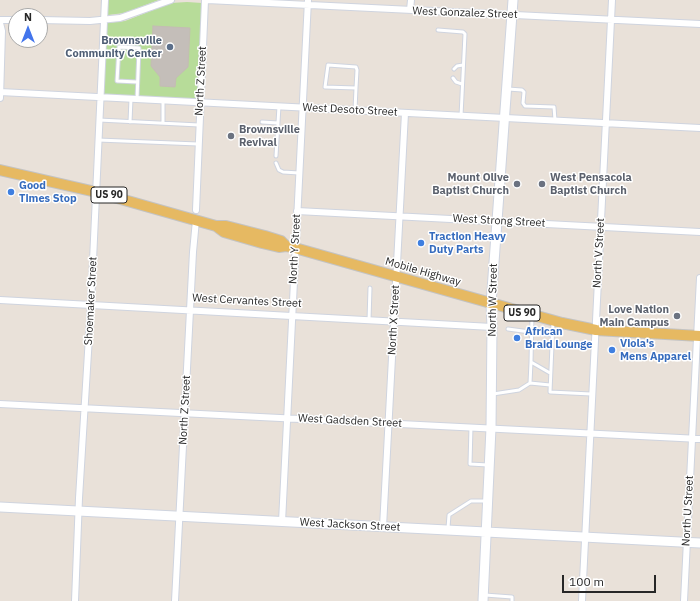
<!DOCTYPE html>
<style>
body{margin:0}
#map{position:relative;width:700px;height:601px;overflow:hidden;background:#e9e1d9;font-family:"IBM Plex Sans",sans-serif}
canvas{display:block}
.north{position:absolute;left:8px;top:8px;width:40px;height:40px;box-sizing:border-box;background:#fff;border:1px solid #a9a9a9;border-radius:50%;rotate:0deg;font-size:11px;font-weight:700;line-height:16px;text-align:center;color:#272727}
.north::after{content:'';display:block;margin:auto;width:14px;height:18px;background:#4375ec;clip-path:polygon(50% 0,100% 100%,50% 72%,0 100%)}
.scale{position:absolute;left:562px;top:575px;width:94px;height:18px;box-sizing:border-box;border:2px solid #272727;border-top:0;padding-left:5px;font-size:12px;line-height:14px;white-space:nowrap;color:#272727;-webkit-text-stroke:3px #fff;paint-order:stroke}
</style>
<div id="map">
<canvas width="700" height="601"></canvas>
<div class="north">N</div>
<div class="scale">100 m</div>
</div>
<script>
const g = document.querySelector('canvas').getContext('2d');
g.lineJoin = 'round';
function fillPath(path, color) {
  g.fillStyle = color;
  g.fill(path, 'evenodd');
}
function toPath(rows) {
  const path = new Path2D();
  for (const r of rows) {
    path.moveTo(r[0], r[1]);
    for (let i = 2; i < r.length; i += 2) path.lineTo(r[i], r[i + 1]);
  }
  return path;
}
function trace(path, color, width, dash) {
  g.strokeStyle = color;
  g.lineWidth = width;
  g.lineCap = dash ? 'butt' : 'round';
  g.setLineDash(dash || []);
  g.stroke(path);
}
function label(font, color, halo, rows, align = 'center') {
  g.font = font + ' "IBM Plex Sans",sans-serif';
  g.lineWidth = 3;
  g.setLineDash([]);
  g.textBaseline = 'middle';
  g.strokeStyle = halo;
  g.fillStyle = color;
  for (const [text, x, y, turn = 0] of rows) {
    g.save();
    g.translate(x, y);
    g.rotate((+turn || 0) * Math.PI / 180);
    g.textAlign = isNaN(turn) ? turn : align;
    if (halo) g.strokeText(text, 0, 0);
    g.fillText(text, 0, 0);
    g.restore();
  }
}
fillPath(toPath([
 [108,0,159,0,124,13,108,15],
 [187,2,202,3,197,99,104,94,107,23,125,21,171,3]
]), '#b7dc99');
const building = toPath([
 [153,26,190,28,188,67,176,78,175,87,160,86,160,77,151,66,153,26]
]);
fillPath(building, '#c4beb9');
trace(building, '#c4bcb4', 1);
const lane = toPath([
 [438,30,463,32,465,34,461,116],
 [454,69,457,66,463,65],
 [453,78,456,82,462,84],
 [508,89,522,90,524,92,523,103,525,106,554,107,555,120],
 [137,99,139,48,119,47,117,81,137,82],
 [355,110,356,88,357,70,356,67,328,65,325,87,356,88],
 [99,120,199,125],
 [130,122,131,99],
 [262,122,278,123],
 [163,123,163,101],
 [98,140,198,144],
 [276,156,279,106],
 [276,163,279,170,283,172,299,173],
 [532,316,531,362,550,373],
 [369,320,370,288],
 [553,322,550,392,591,394],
 [508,329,552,335],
 [530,383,531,362],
 [493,394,519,390,530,383,550,385],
 [471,427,470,464,488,465],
 [448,528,449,515,471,501,486,501],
 [485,595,512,597,512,601]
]);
const street = toPath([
 [207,0,700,24],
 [410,10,411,0],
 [0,20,16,20],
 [40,20,90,21,120,18,171,0],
 [0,23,2,31,0,98],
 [0,92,700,128],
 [196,210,205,0],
 [297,211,700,232],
 [0,300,492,327],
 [0,404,700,439],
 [282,522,308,0],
 [383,527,405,113],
 [75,601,79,498,91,304,105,0],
 [175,601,193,252,196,220],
 [582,601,612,0],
 [684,601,700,278]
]);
const secondary = toPath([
 [0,507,700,543],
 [483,601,491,428,492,327,491,304,513,0]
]);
const primary = toPath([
 [0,170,96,192,216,226,226,226,265,236,281,241,286,246],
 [216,226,224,232,262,243,279,247,286,246,295,248,562,323,596,330,700,336]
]);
trace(lane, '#cfd4df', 5);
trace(street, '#cfd4df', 8);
trace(secondary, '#cfd4df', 11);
trace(primary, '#c3c3c3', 12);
trace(lane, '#fff', 3);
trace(street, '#fff', 6);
trace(secondary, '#fff', 9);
trace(primary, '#e6b962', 10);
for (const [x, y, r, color] of [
 [170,47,4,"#5c6f8a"],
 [231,136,4,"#6b7280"],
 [517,184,4,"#6b7280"],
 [542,184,4,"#6b7280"],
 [11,192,4,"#3f7fe0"],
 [421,243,4,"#3f7fe0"],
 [677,316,4,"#6b7280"],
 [517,338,4,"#3f7fe0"],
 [612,350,4,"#3f7fe0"]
]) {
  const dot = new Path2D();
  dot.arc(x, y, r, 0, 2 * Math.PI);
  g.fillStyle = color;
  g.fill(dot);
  trace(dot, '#fff', 1.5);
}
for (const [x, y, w] of [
 [109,195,36],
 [522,313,36]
]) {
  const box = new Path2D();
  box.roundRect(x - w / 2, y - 8, w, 16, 3);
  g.fillStyle = '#fff';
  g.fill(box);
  trace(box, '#272727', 1);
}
label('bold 10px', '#272727', null, [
 ["US 90",109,195],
 ["US 90",522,313]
]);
label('11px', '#272727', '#fff', [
 ["West Gonzalez Street",465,13,2],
 ["North Z Street",201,81,-87],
 ["West Desoto Street",350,110,3],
 ["West Strong Street",499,221,3],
 ["North Y Street",295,249,-87],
 ["North V Street",599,253,-87],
 ["Mobile Highway",423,272,16],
 ["North W Street",493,300,-89],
 ["Shoemaker Street",91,301,-87],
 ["West Cervantes Street",247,301,3],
 ["North X Street",394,320,-87],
 ["North Z Street",185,410,-87],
 ["West Gadsden Street",350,421,3],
 ["North U Street",688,511,-87],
 ["West Jackson Street",350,525,3]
]);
label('bold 11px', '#4e5e75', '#fff', [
 ["Brownsville",162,41],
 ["Community Center",162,54]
], 'right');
label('bold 11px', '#5b616d', '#fff', [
 ["Brownsville",239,130],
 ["Revival",239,143],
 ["Mount Olive",509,178,"right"],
 ["Baptist Church",509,191,"right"],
 ["West Pensacola",550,178],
 ["Baptist Church",550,191],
 ["Love Nation",669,310,"right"],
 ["Main Campus",669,323,"right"]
], 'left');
label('bold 11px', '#366cbe', '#fff', [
 ["Good",19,186],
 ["Times Stop",19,199],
 ["Traction Heavy",429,237],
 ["Duty Parts",429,250],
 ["African",525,332],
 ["Braid Lounge",525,345],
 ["Viola's",620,344],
 ["Mens Apparel",620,357]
], 'left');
</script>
